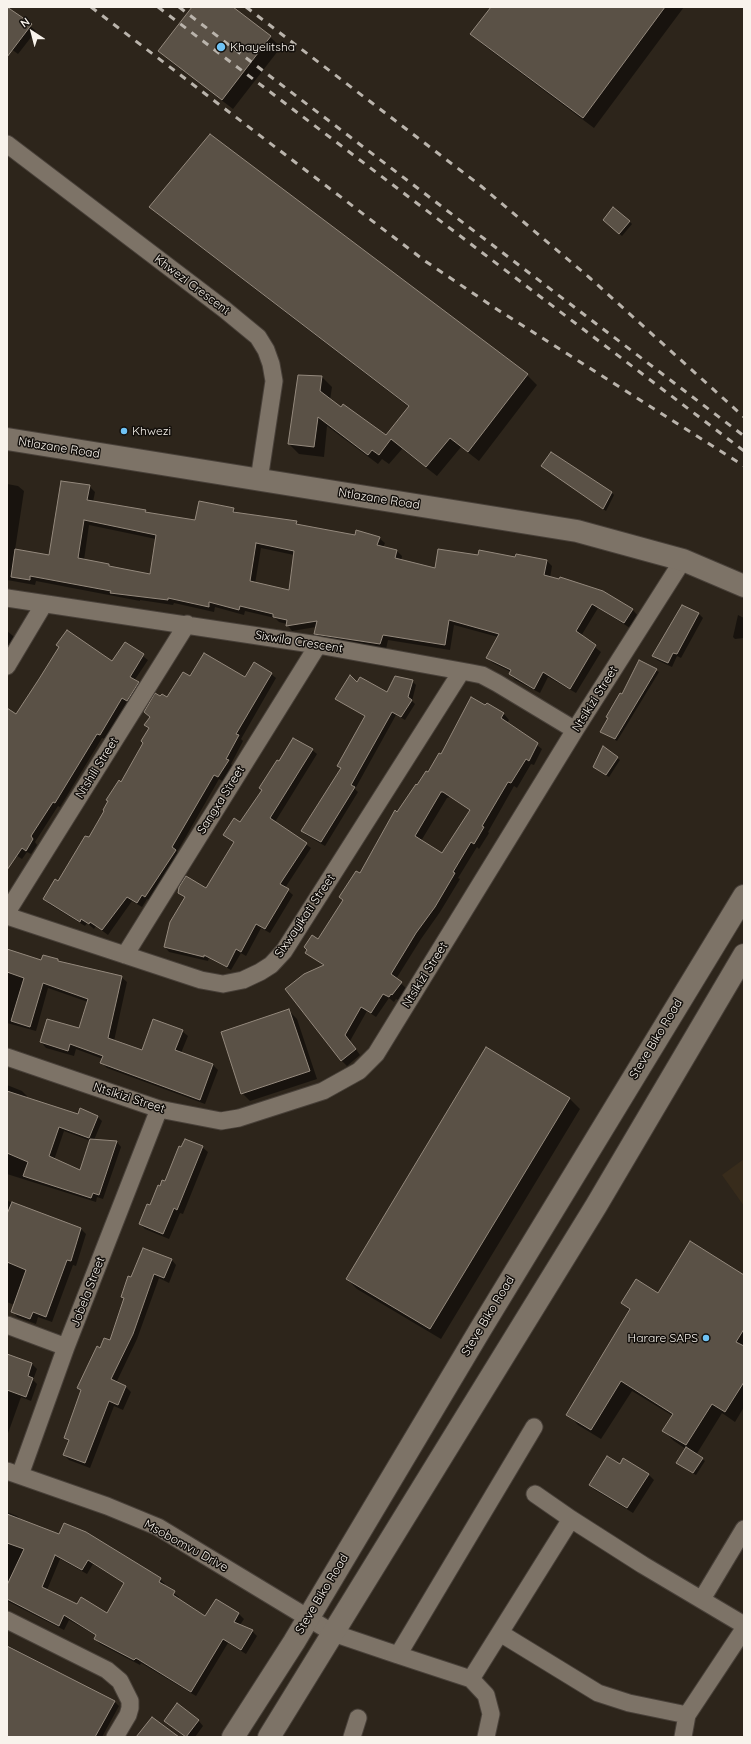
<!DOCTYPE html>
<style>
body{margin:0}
#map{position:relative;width:751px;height:1744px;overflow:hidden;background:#2d251b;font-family:Quicksand,sans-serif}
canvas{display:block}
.frame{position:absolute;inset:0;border:8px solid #f8f3ec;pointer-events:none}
.north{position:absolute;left:12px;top:12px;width:40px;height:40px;-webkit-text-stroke:3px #130f0b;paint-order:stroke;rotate:324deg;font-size:11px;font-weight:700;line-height:16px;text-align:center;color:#f8f3ec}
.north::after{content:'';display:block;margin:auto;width:14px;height:18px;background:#f8f3ec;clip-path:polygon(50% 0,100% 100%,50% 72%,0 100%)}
</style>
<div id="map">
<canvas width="751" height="1744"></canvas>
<div class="frame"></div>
<div class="north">N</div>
</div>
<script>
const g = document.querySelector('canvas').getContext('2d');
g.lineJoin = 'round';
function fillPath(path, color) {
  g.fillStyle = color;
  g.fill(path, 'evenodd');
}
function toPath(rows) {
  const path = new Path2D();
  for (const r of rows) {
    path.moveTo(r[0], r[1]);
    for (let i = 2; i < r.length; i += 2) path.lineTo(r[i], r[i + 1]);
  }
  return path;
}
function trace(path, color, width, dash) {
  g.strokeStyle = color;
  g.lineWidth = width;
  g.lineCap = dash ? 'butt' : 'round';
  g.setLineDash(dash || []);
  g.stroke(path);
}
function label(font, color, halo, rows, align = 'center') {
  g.font = font + ' Quicksand,sans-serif';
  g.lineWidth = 3;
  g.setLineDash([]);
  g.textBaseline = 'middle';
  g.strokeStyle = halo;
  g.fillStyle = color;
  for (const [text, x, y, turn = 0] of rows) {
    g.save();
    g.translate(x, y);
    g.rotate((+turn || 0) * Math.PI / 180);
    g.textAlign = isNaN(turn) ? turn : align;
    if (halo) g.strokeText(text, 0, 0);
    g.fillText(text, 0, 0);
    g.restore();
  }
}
fillPath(toPath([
 [744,1159,744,1206,722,1175]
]), '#382c1c');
fillPath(toPath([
 [7,7,36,31,18,54,7,46],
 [193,7,231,7,270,37,281,47,233,109,170,61,159,51],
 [492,7,684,7,594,128,482,44,471,34],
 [210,135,527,375,537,385,479,461,461,447,437,476,402,449,389,464,382,459,378,464,327,426,324,457,299,454,289,444,322,377,332,387,330,400,386,436,409,407,160,216,150,207],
 [629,221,632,224,622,236,607,223],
 [545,468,612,493,614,495,606,511],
 [7,484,18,486,24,491,15,550,49,556,89,486,95,492,93,502,145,511,148,514,196,521,233,509,238,514,296,522,300,526,356,536,379,538,385,543,383,548,397,551,402,556,401,561,436,570,478,556,547,561,552,566,550,578,603,592,633,610,638,616,630,628,598,608,581,636,601,652,576,693,548,677,540,693,515,680,510,674,511,672,493,663,487,658,498,637,454,625,450,650,388,640,386,649,321,639,315,634,316,627,292,631,287,624,279,622,275,618,245,611,244,615,215,607,214,612,174,603,173,605,140,600,140,601,36,581,35,585,7,580],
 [89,525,156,539,151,575,112,568,109,565,84,560],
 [261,548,294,555,289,592,255,584],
 [683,606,699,614,703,618,681,658,677,656,672,667,657,660,653,656],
 [738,615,744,618,744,638,735,639,733,637],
 [7,631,18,640,7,658],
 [125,643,148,660,134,681,143,688,132,705,127,702,105,739,102,738,60,807,58,806,35,842,37,845,31,854,27,852,22,859,9,851,7,854,7,719,16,715,112,663],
 [639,662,659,672,617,741,602,732],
 [271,674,276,678,241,739,243,741,231,764,233,766,224,782,219,779,177,852,181,856,150,901,147,899,142,907,132,901,108,935,96,926,94,929,87,923,85,926,49,904,44,899,59,883,89,838,144,743,149,729,146,725,150,718,145,712,167,699,190,678,246,678],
 [412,681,416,685,412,701,415,704,405,720,396,715,355,789,358,792,325,846,306,835,302,831,341,768,339,766,366,717,336,699,358,684,387,694],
 [487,704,504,714,509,720,507,723,542,749,534,765,531,764,517,788,514,786,488,832,489,833,479,849,477,847,458,878,460,879,440,912,421,939,396,979,406,988,398,1000,396,999,394,1002,389,998,376,1017,367,1011,350,1041,360,1055,347,1066,341,1060,324,966,306,953,319,940,398,813,441,756],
 [450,797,471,811,442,854,421,841,447,798],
 [603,748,620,760,609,777,594,767],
 [312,750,317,754,275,822,311,848,285,888,293,895,270,933,261,928,246,956,241,953,231,970,209,958,208,961,169,952,165,947,185,898,179,893,206,890,234,843,225,835,241,824,280,763],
 [7,950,42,962,58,960,61,963,121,977,127,982,114,1041,142,1051,182,1031,188,1036,181,1053,213,1065,218,1070,205,1104,107,1068,102,1063,103,1059,76,1049,74,1056,46,1048,41,1042,80,1030,88,1002,48,988,36,1031,7,1023],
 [289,1011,297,1019,317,1079,250,1101,242,1093],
 [486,1049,570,1099,580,1109,441,1339,357,1289,347,1279],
 [7,1085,22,1091,27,1096,26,1098,78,1115,97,1116,102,1121,94,1140,117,1142,121,1147,103,1199,97,1197,96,1202,7,1174],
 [64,1131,91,1141,80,1171,54,1160],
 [202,1147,208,1152,183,1214,180,1213,169,1239,145,1229,140,1224,161,1187,165,1182,182,1148],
 [8,1201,80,1228,86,1234,76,1266,73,1265,52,1322,38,1317,36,1324,17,1317,12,1311,14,1305,7,1302],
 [171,1259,176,1265,169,1283,159,1278,137,1339,116,1383,126,1387,131,1392,123,1410,114,1406,90,1468,69,1460,64,1455,69,1442,65,1438,82,1392,78,1388,100,1349,110,1341,125,1299,122,1296,132,1278],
 [744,1276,744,1407,735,1422,722,1413,696,1455,705,1461,696,1475,680,1465,686,1449,674,1441,664,1431,673,1416,632,1391,601,1439,578,1425,568,1414,630,1311,622,1303],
 [7,1354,32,1364,37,1369,33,1380,37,1384,31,1401,21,1397,7,1436],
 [624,1459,649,1475,654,1480,633,1513,595,1490,590,1485,620,1465],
 [7,1512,17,1516,22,1521,160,1579,165,1584,164,1586,179,1597,178,1599,206,1617,216,1600,239,1614,244,1619,240,1625,252,1631,257,1636,246,1654,228,1643,196,1696,141,1663,140,1665,100,1644,95,1639,97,1636,69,1620,64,1630,7,1601],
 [60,1559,87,1574,93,1564,125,1584,107,1614,77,1605,47,1590],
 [7,1645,114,1701,119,1706,102,1737,7,1737],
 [198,1720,203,1726,195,1737,185,1737,165,1721]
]), '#0007');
const building = toPath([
 [7,7,32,24,7,57,7,7],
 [192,7,233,7,271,36,222,100,158,51,192,7],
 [491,7,665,7,583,118,470,34,491,7],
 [210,134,528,374,468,452,450,438,426,467,391,439,379,455,372,450,368,455,318,417,314,447,288,444,298,375,322,376,320,391,341,407,343,404,386,435,409,406,149,207,210,134],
 [613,207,630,221,619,234,603,220,613,207],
 [551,452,612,492,603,509,541,466,551,452],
 [61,481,90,485,87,500,146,510,145,512,195,520,199,501,234,508,233,512,297,521,296,524,355,535,356,530,380,537,377,545,397,550,395,558,435,568,438,549,478,555,479,550,515,557,516,554,547,560,544,575,559,579,560,577,603,591,633,609,624,623,592,604,576,631,596,645,570,689,543,672,534,689,509,674,511,670,486,658,499,634,449,620,445,645,383,635,380,644,314,634,317,621,286,626,287,620,273,617,273,614,240,606,239,610,209,602,209,607,168,598,168,600,110,593,111,591,30,576,30,580,11,577,15,549,49,555,61,481],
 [84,520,156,535,150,574,109,566,109,564,78,558,84,520],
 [256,543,294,551,289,590,250,581,256,543],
 [682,605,699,613,677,654,673,653,668,663,652,656,682,605],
 [67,630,112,661,125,642,144,654,130,677,139,682,127,701,122,698,100,735,97,734,55,803,53,802,31,836,33,839,26,851,22,848,7,870,7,708,16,714,39,679,59,647,56,645,67,630],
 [204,653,245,677,254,662,272,673,236,734,239,735,226,759,229,760,218,777,214,775,172,847,176,850,145,897,142,895,137,903,127,897,102,930,90,922,89,924,81,919,80,922,43,899,55,879,58,881,85,836,89,837,104,811,103,810,108,801,106,800,119,780,121,782,143,743,141,741,149,728,144,725,150,717,144,712,155,693,160,696,162,694,167,697,183,672,190,676,204,653],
 [639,660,657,669,615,739,600,732,608,718,606,717,620,693,622,694,639,660],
 [350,675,357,682,360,677,387,692,395,676,413,680,408,697,412,700,401,717,392,712,351,785,355,787,321,842,301,831,341,768,337,766,365,716,335,699,350,675],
 [471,697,485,705,487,703,504,713,501,718,538,743,529,761,526,759,511,783,508,782,482,826,484,827,474,844,471,842,453,872,455,873,435,907,416,933,391,974,402,982,392,995,391,994,389,997,383,994,371,1013,361,1007,345,1035,356,1049,341,1061,285,989,304,974,324,965,305,953,307,950,304,947,312,935,318,939,343,900,339,897,356,871,360,873,395,810,397,812,416,784,417,785,426,771,428,772,439,753,441,754,471,697],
 [441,792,443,792,470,810,442,853,415,836,441,792],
 [293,738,313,749,270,818,307,843,280,884,289,889,265,929,256,924,241,952,236,949,227,967,204,955,204,957,164,947,170,922,185,897,178,893,179,887,186,876,206,888,234,842,223,835,234,818,240,822,262,790,259,788,277,760,279,761,293,738],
 [603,746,618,757,606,775,593,767,603,746],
 [7,949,41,960,43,955,58,959,58,961,122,976,108,1038,142,1050,153,1019,183,1030,175,1050,213,1064,200,1100,100,1063,103,1056,70,1044,68,1051,40,1042,47,1019,79,1028,88,999,43,983,30,1027,11,1021,24,978,7,972,7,949],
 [289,1009,310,1071,241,1094,221,1032,289,1009],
 [486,1047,570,1098,430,1329,346,1279,486,1047],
 [7,1091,78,1114,80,1108,98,1116,89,1138,59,1127,49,1156,80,1170,90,1139,117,1141,99,1195,93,1193,91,1198,23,1176,28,1162,7,1153,7,1091],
 [185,1139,203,1146,177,1210,174,1208,163,1234,139,1224,147,1204,150,1205,158,1185,160,1186,162,1180,165,1181,179,1146,181,1147,185,1139],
 [12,1202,81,1228,71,1261,67,1260,46,1317,33,1312,30,1319,11,1312,26,1270,7,1262,7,1214,12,1202],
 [690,1241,744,1275,744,1329,736,1342,744,1346,744,1382,725,1412,712,1404,686,1445,662,1431,673,1414,621,1381,591,1430,566,1415,630,1309,621,1303,636,1279,658,1293,690,1241],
 [143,1248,172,1259,164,1278,154,1274,133,1334,111,1379,126,1386,118,1405,109,1401,85,1463,63,1455,69,1440,64,1438,81,1390,77,1388,97,1346,100,1348,104,1338,110,1340,124,1298,121,1297,128,1276,131,1277,143,1248],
 [7,1354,32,1363,28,1376,33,1378,26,1397,7,1390,7,1354],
 [686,1447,703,1458,693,1473,676,1463,686,1447],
 [607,1456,620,1464,623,1458,649,1474,627,1508,589,1485,607,1456],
 [7,1514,59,1534,64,1523,86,1532,161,1578,159,1582,175,1591,173,1595,205,1616,216,1599,239,1613,234,1622,253,1630,241,1650,223,1639,191,1692,136,1658,134,1660,94,1639,96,1635,64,1615,59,1626,7,1599,7,1585,24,1549,7,1543,7,1514],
 [55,1555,82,1570,88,1560,124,1583,107,1613,81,1597,77,1604,42,1587,55,1555],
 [7,1646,115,1701,95,1737,7,1737,7,1646],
 [177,1703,199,1720,186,1737,164,1721,177,1703],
 [152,1717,179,1737,136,1737,152,1717]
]);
fillPath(building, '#5a5146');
trace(building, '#94897d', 1);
const street = toPath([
 [7,144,224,309,258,337,266,350,271,364,274,381,259,480],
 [7,598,318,645,472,673,482,675,497,683,575,730],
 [7,666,44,604],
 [7,912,187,624],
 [7,916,201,980,223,984,243,980,260,972,271,965,284,951,461,672],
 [125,955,318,645],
 [7,1057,159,1109,221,1121,239,1118,323,1091,359,1071,376,1054,575,730,683,560],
 [7,1325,66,1347],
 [7,1471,107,1506,158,1527,333,1633,398,1655,534,1427],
 [20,1475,66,1347,159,1109],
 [535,1494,571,1519,643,1565,744,1625],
 [702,1599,744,1529],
 [7,1620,107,1670,120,1681,130,1701,130,1708,128,1715,115,1737],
 [500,1633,598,1693,629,1703,687,1715,744,1629],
 [398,1655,471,1679,486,1695,491,1714,486,1737],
 [471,1679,571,1519],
 [352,1737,358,1718],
 [683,1737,687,1715]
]);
const secondary = toPath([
 [7,439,577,531,683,560,744,586],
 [233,1737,294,1642,480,1330,744,896],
 [269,1737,596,1206,744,955]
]);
trace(street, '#484039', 19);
trace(secondary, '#484039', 24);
trace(street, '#7d7367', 17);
trace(secondary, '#7d7367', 22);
trace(toPath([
 [91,7,425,261,498,310,744,466],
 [158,7,744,451],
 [179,7,744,436],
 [246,7,481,186,591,279,744,417]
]), '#bab4ac', 3, [7, 7]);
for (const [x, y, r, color] of [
 [221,47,5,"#6fc2f4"],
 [124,431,4,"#6fc2f4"],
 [706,1338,4,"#6fc2f4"]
]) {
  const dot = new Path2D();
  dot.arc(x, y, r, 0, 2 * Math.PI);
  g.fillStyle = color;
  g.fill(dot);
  trace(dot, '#130f0b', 1.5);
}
label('12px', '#f8f3ec', '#130f0b', [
 ["Khayelitsha",230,47],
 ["Khwezi",132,431],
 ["Harare SAPS",698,1338,"right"]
], 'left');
label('12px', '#f8f3ec', '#130f0b', [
 ["Khwezi Crescent",192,285,37],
 ["Ntlazane Road",59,448,9],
 ["Ntlazane Road",379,499,9],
 ["Sixwila Crescent",299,642,9],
 ["Ntsikizi Street",595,699,-58],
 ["Ntshili Street",97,768,-58],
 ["Sangxa Street",221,800,-58],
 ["Sixwayikati Street",305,916,-56],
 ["Ntsikizi Street",425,975,-58],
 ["Steve Biko Road",656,1039,-59],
 ["Ntsikizi Street",129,1098,18],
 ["Jobela Street",88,1292,-69],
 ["Steve Biko Road",488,1316,-59],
 ["Msobomvu Drive",186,1546,29],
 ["Steve Biko Road",322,1594,-59]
]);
</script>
